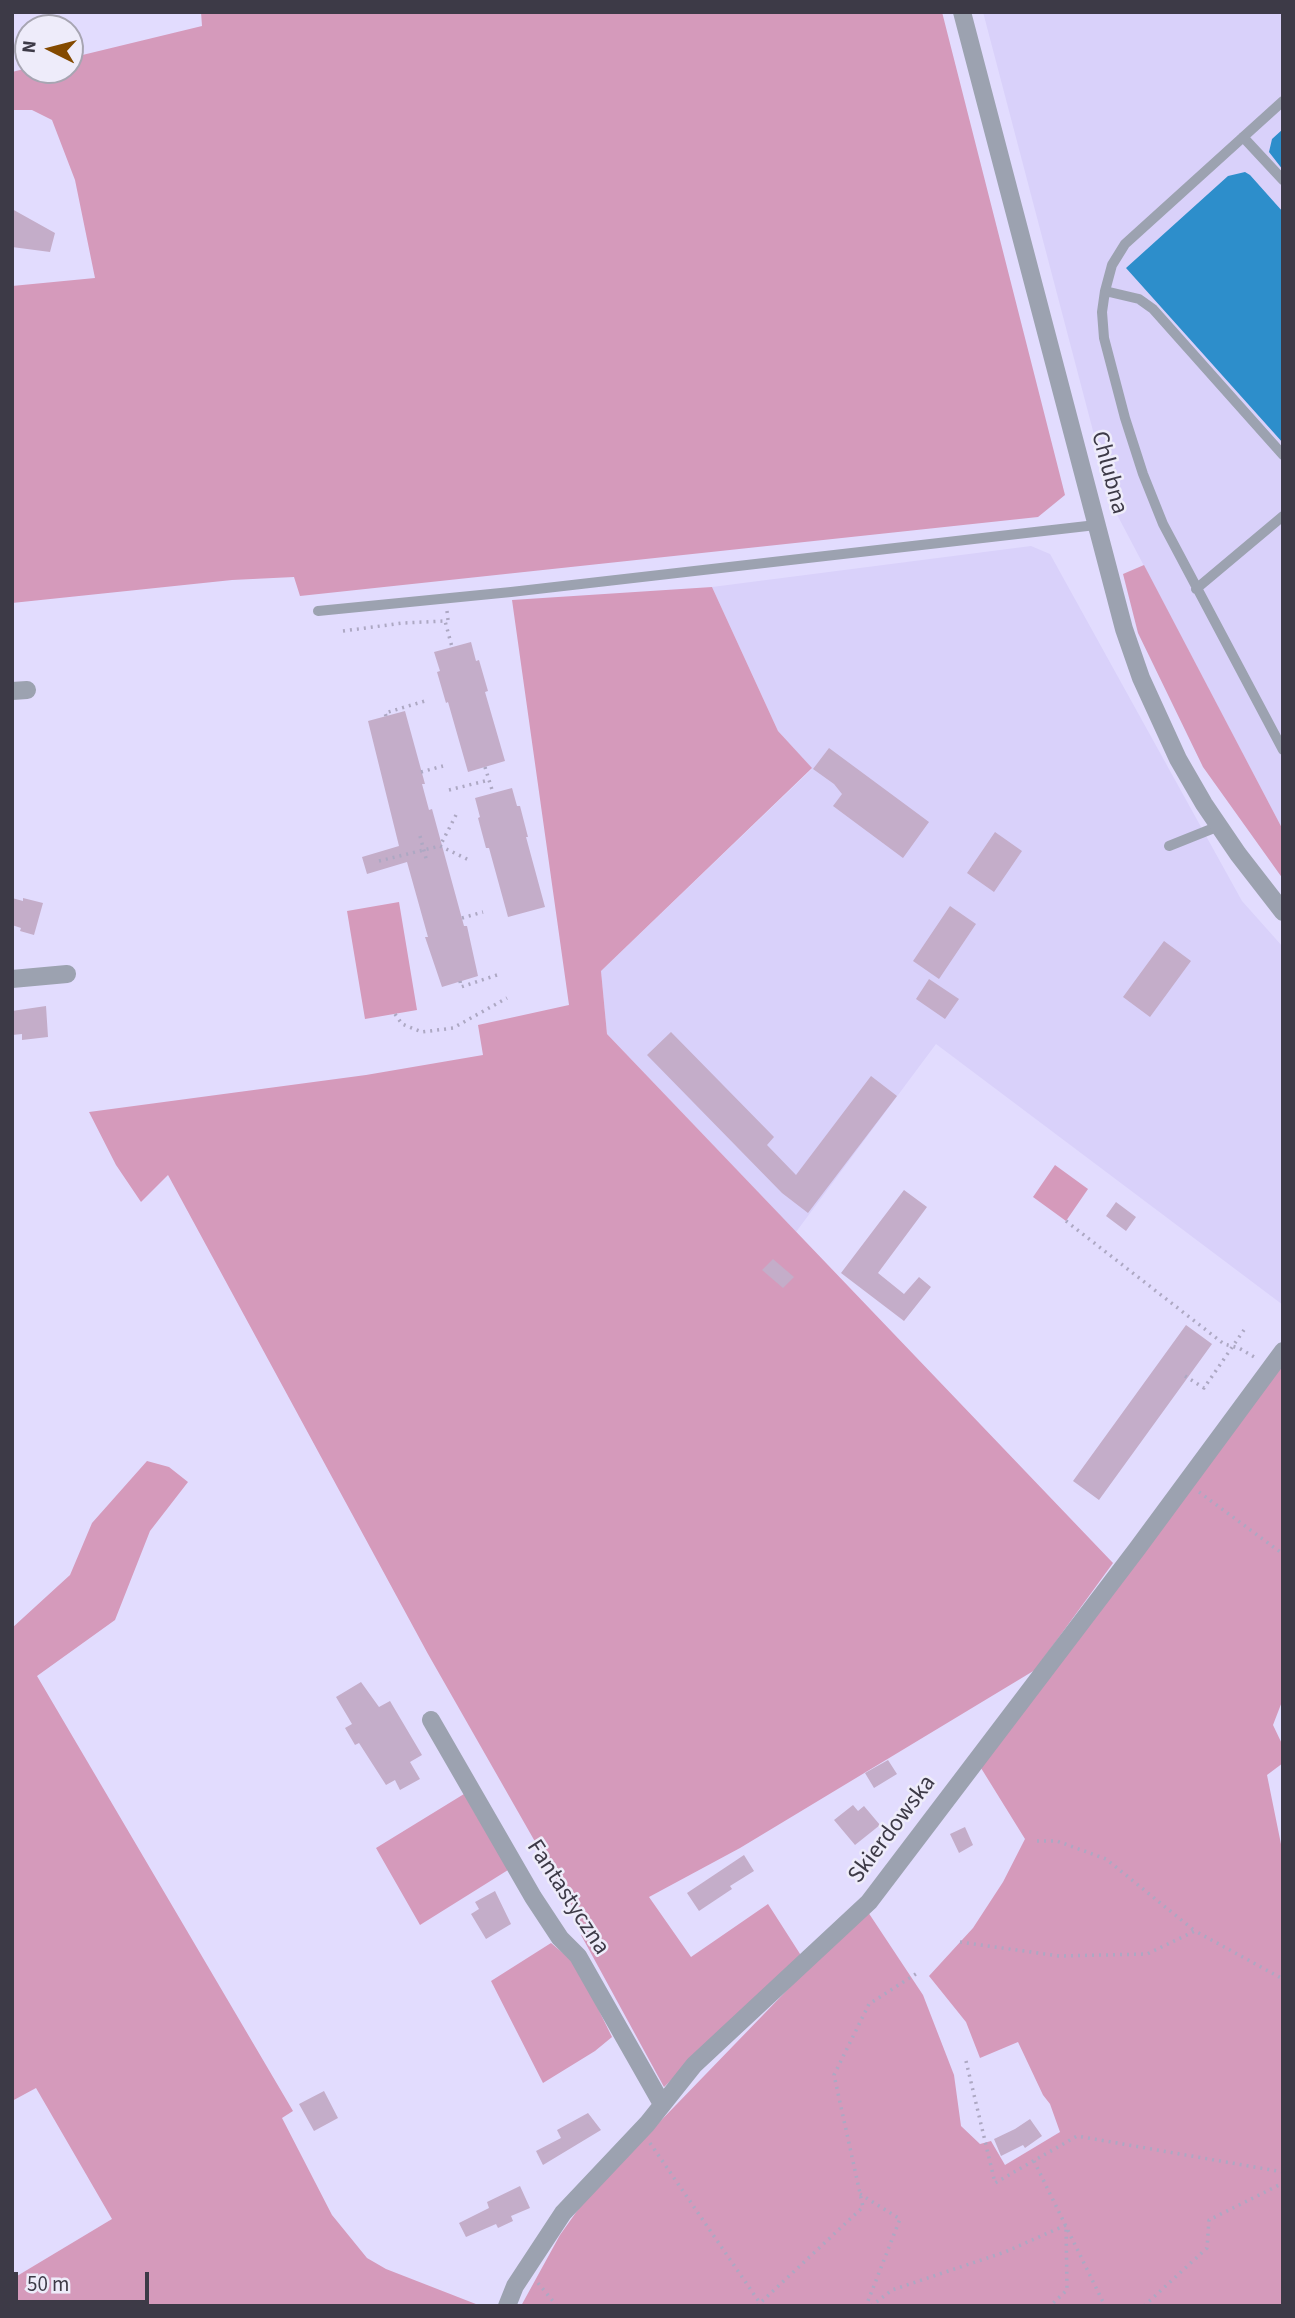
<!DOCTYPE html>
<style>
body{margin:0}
#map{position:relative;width:1295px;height:2318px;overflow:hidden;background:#e2dcfe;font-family:"Source Sans 3",sans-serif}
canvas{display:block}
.frame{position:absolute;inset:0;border:14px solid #3d3a47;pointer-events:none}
.north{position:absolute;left:14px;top:14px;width:70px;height:70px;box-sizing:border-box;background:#eeecfa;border:2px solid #a7a5b2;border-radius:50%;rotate:276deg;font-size:19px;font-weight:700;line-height:28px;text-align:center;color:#3d3a47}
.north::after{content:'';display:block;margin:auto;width:24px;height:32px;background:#844a00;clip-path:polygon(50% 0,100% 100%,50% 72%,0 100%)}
.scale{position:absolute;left:14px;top:2272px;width:135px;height:32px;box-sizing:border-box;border:4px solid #3d3a47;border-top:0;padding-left:9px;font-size:21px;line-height:24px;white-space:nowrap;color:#3d3a47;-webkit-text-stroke:5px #eeecfa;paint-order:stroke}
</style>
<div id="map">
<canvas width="1295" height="2318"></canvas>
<div class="frame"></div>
<div class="north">N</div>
<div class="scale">50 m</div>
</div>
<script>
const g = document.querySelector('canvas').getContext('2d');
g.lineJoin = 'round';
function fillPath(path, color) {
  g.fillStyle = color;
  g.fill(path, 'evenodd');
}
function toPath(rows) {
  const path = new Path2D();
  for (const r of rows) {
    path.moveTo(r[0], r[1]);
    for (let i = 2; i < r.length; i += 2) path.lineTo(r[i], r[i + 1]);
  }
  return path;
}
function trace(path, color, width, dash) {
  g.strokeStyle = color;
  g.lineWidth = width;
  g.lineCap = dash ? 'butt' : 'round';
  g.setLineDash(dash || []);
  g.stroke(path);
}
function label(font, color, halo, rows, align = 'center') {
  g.font = font + ' "Source Sans 3",sans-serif';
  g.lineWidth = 5;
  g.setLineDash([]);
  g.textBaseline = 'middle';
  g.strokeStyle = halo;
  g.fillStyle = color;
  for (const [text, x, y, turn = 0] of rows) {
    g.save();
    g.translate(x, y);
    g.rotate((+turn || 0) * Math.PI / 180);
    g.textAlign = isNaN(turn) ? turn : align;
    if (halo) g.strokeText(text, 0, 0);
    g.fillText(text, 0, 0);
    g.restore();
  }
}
fillPath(toPath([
 [983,12,1283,12,1283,830,1113,507],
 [1031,546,1050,554,1242,901,1283,947,1283,1305,936,1044,796,1232,607,1034,601,971,812,769,778,731,712,587]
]), '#d9d1fa');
fillPath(toPath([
 [201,12,942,12,1065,495,1038,517,300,596,294,577,232,580,12,603,12,286,95,278,75,180,52,120,32,110,12,110,12,72,28,68,70,70,70,58,202,26],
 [1144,565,1283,830,1283,879,1203,767,1138,633,1123,574],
 [712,587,778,731,812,768,601,971,607,1034,1113,1563,1035,1670,740,1848,649,1897,691,1957,768,1904,802,1957,664,2087,581,1935,586,1931,428,1654,168,1175,141,1202,116,1165,89,1112,366,1075,483,1055,478,1025,569,1005,512,600],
 [399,902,417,1010,365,1019,347,911],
 [1055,1165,1088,1189,1066,1221,1033,1197],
 [1283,1365,1283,1699,1273,1725,1283,1746,1283,1763,1267,1775,1283,1854,1283,2306,521,2306,560,2235,587,2197,822,1954,868,1912,923,1995,954,2075,961,2126,980,2144,991,2141,1005,2165,1060,2132,1050,2104,1043,2095,1018,2042,980,2058,966,2022,929,1976,973,1928,1003,1882,1025,1839,981,1768],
 [147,1461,169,1467,188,1482,150,1531,115,1620,37,1676,293,2111,282,2118,332,2215,367,2258,386,2269,481,2306,12,2306,12,2279,112,2219,36,2088,12,2101,12,1628,70,1575,92,1523],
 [464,1794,508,1870,420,1925,376,1848],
 [551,1943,576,1964,612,2037,595,2051,543,2083,491,1981]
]), '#d59abb');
fillPath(toPath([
 [1283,129,1283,170,1269,152,1272,139],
 [1245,172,1250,175,1283,212,1283,443,1126,268,1228,176]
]), '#2d8ecb');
fillPath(toPath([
 [12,209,55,233,50,252,12,247],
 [471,642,476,661,479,660,488,691,485,692,505,761,468,772,448,702,446,703,437,672,440,671,434,652],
 [405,711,425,784,422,784,429,810,432,809,464,926,467,926,478,976,442,987,425,937,428,937,407,862,367,874,362,857,399,846,368,721],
 [829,748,929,822,903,858,833,806,842,794,834,784,813,769],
 [512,788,517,806,520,806,528,837,526,837,545,907,508,917,489,848,486,848,478,818,480,817,475,798],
 [995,832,1022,851,994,892,967,873],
 [12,898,23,901,23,898,43,903,34,935,20,931,21,928,12,925],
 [950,906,976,924,939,979,913,961],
 [1164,941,1191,961,1150,1017,1123,997],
 [929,979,959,999,945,1019,916,999],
 [46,1006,48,1037,22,1040,22,1034,12,1035,12,1011],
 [671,1032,774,1137,767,1145,796,1175,871,1076,897,1096,808,1213,782,1193,647,1055],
 [904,1190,927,1207,878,1273,904,1294,919,1277,931,1287,904,1321,841,1273],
 [1116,1202,1136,1217,1126,1231,1106,1216],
 [773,1259,794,1277,783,1288,762,1270],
 [1186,1325,1212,1344,1099,1500,1073,1481],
 [361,1682,379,1707,390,1701,422,1755,410,1762,420,1779,400,1790,395,1780,386,1785,359,1743,355,1745,345,1728,352,1724,336,1697],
 [888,1760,897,1774,874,1788,865,1773],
 [853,1805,858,1811,864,1806,880,1825,855,1845,834,1820],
 [965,1827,973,1845,959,1853,950,1834],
 [744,1855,754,1871,730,1886,732,1889,699,1911,687,1893],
 [495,1891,511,1924,486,1939,471,1914,479,1909,475,1902],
 [324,2091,338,2118,314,2131,299,2104],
 [588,2113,601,2130,543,2165,536,2151,561,2138,557,2130],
 [1030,2119,1042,2136,1025,2148,1023,2145,1001,2156,994,2139,1015,2129],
 [520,2186,530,2208,511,2216,513,2221,498,2228,496,2224,466,2237,459,2223,489,2208,487,2202]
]), '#c4adc9');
trace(toPath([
 [447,611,448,620,445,621,452,647],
 [343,631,403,623,445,621],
 [386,716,385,713,425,701],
 [485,767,493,793],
 [421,772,443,766],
 [449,790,489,780],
 [456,815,440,846,469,860],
 [420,836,427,862],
 [379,861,440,846],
 [462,918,483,912],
 [460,981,461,987,500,974],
 [395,1014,402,1024,422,1032,453,1028,507,998],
 [1066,1221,1224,1344,1239,1348,1256,1358],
 [1185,1376,1204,1388,1246,1327],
 [1199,1492,1283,1554],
 [1037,1841,1057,1841,1106,1859,1195,1931],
 [960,1942,1059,1956,1147,1954,1195,1931,1283,1979],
 [966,2061,995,2183,1077,2136,1283,2172],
 [650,2143,762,2306],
 [1034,2161,1105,2306],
 [860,2194,900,2219,866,2306],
 [538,2283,557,2306],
 [757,2306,863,2207,834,2075,869,2004,919,1972],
 [871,2306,892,2290,1005,2252,1066,2225,1067,2290,1050,2306],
 [1144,2306,1207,2248,1209,2220,1283,2183]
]), '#ada8c3', 3.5, [2, 5]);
trace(toPath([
 [1283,101,1125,244,1112,265,1105,291,1102,312,1104,338,1125,418,1143,474,1163,524,1283,750],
 [1243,137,1283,180],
 [1105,291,1139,299,1153,309,1283,455],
 [1196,589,1283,516],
 [318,611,511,592,1096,525],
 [1169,846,1219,826]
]), '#9ca2b0', 10);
trace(toPath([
 [962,12,1124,629,1141,678,1178,759,1204,804,1238,854,1283,912],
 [12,691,27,690],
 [12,979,67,974],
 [431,1720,533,1897,560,1938,578,1956,662,2104],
 [507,2306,515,2286,563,2213,647,2124,694,2065,869,1902,1137,1549,1283,1351]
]), '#9ca2b0', 18);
label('24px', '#3d3a47', '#eeecfa', [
 ["Chlubna",1108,473,75],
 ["Skierdowska",893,1830,-53],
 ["Fantastyczna",567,1898,57]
]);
</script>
